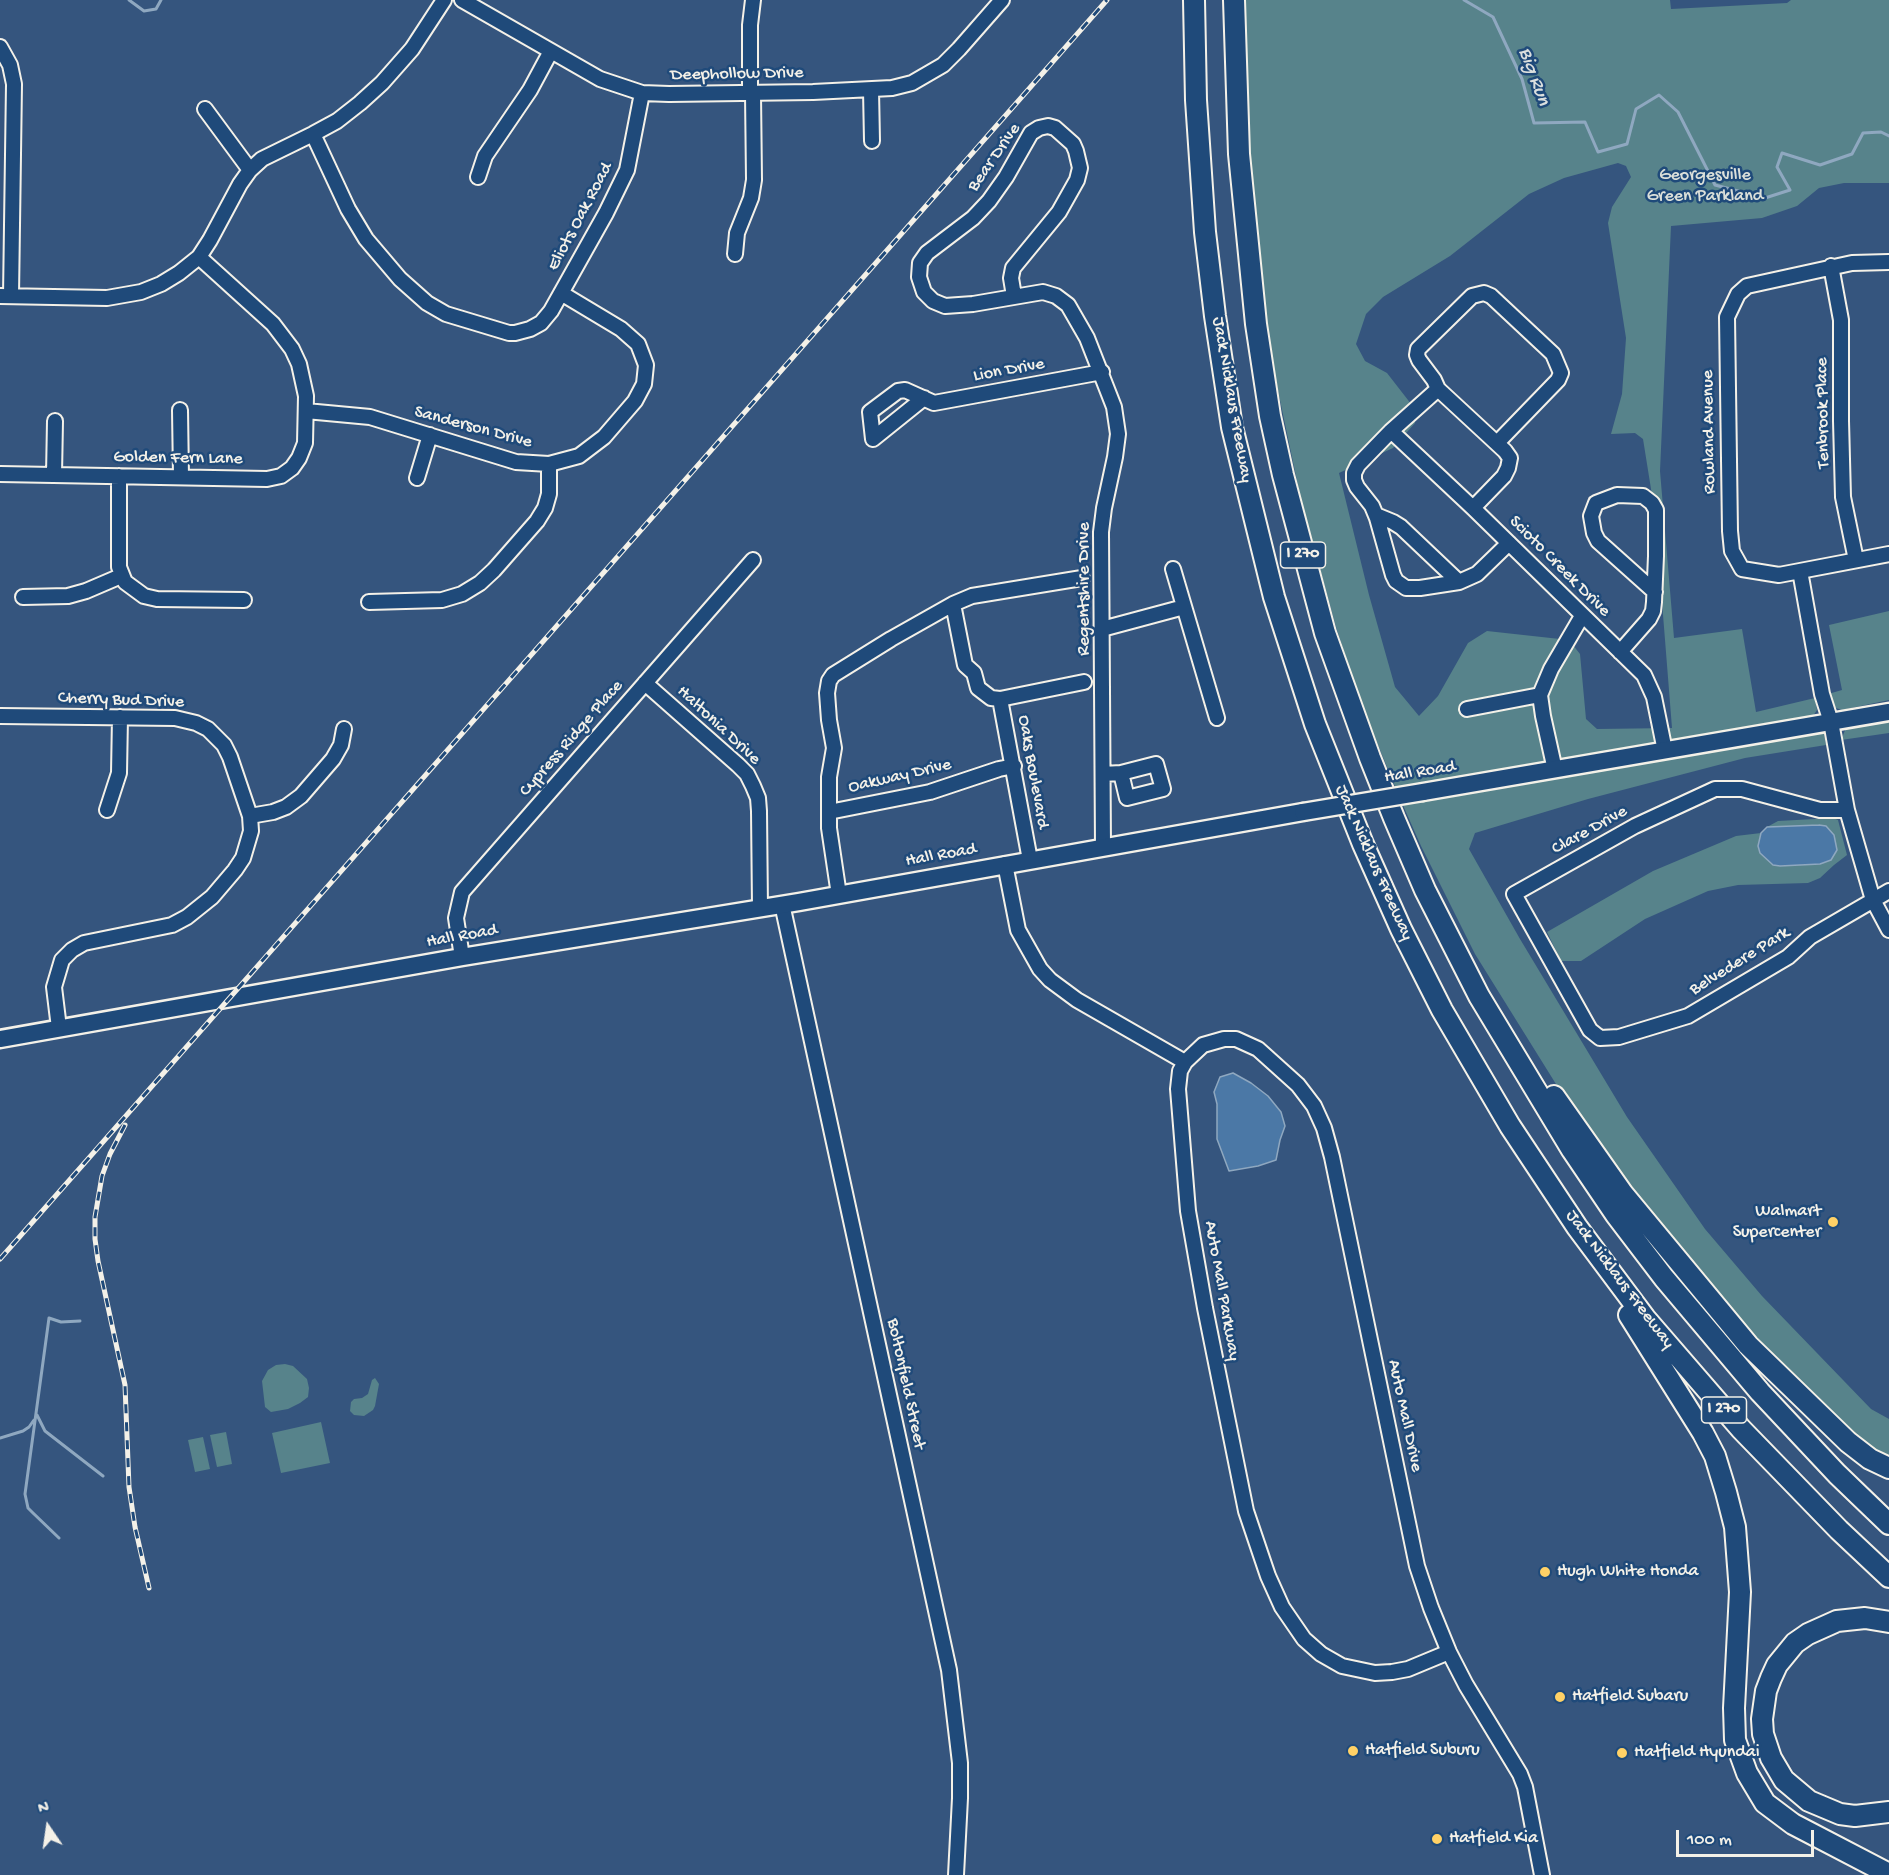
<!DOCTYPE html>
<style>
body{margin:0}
#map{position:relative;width:1889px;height:1875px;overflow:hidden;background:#35557e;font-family:"Gochi Hand",sans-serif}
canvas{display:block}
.north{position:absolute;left:18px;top:1797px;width:60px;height:60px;-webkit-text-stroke:4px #1f4a7a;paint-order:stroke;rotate:347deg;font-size:16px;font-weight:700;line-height:24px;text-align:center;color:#f4f1e8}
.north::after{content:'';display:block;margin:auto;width:21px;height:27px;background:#f4f1e8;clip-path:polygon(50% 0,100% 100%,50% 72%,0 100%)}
.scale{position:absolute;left:1676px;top:1830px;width:138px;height:27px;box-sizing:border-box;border:3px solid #f4f1e8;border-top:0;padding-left:8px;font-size:18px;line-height:21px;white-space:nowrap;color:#f4f1e8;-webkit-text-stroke:4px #1f4a7a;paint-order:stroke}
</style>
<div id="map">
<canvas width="1889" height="1875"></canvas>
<div class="north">N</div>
<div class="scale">100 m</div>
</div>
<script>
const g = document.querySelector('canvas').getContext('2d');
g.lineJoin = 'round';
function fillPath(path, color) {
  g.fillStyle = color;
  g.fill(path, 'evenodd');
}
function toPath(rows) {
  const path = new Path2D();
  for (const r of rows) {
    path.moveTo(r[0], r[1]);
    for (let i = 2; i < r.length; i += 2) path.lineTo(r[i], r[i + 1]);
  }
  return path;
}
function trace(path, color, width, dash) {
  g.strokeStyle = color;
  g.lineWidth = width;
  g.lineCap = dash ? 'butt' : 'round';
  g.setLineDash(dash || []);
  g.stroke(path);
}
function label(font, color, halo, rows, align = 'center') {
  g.font = font + ' "Gochi Hand",sans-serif';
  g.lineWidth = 5;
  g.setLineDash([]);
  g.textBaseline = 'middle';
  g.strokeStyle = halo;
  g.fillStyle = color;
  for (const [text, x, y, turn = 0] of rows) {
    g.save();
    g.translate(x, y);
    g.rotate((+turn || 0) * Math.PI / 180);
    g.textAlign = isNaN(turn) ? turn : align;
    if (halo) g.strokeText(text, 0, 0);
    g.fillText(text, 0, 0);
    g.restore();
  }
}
fillPath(toPath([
 [1245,0,1670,0,1671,9,1787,3,1791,0,1889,0,1889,183,1844,183,1819,188,1797,206,1762,218,1671,226,1660,471,1674,638,1742,629,1756,712,1815,698,1817,710,1813,716,1396,789,1362,706,1336,627,1301,500,1272,362,1257,256,1246,117],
 [1618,163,1626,166,1631,177,1612,207,1608,223,1626,338,1622,394,1611,434,1635,433,1643,439,1655,514,1672,728,1597,729,1586,719,1580,654,1569,640,1487,631,1468,643,1438,696,1419,716,1395,687,1369,595,1339,473,1393,448,1415,423,1415,409,1387,373,1365,361,1356,344,1366,314,1383,297,1450,256,1529,194,1564,178],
 [1889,611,1889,700,1842,710,1836,708,1831,703,1828,694,1842,690,1829,625],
 [1889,720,1889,733,1841,740,1846,728],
 [1824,733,1826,745,1745,758,1588,799,1475,833,1469,849,1520,939,1627,1117,1705,1229,1762,1296,1871,1409,1889,1419,1889,1463,1857,1443,1768,1358,1602,1158,1475,954,1421,846,1402,803],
 [1833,818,1838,820,1847,855,1834,865,1820,878,1808,883,1738,885,1708,891,1645,919,1581,961,1561,961,1547,932,1653,871,1736,836,1761,833,1758,846,1780,866,1820,864,1830,860,1837,850,1826,826,1767,827,1778,821],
 [285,1364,293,1366,307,1379,309,1388,308,1397,300,1403,288,1409,271,1412,265,1407,262,1381,268,1370,276,1365],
 [375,1378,379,1384,375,1406,373,1410,364,1416,354,1415,350,1411,351,1402,354,1399,362,1398,368,1394,372,1380],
 [321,1422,330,1463,281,1473,272,1433],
 [226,1432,232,1464,217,1467,210,1435],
 [203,1437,210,1469,195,1472,188,1440]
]), '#57838b');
const water = toPath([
 [1819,825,1826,826,1834,835,1837,850,1831,860,1820,864,1780,866,1773,865,1760,853,1758,846,1761,833,1767,827,1819,825],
 [1233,1073,1251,1083,1268,1096,1281,1112,1285,1126,1280,1140,1276,1160,1258,1166,1229,1171,1217,1139,1217,1104,1214,1092,1220,1077,1233,1073]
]);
fillPath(water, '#4b78a6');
trace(water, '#8fa8c0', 1.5);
trace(toPath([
 [129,0,144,11,156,9,161,0],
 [1464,0,1493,17,1522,79,1534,123,1585,122,1598,152,1627,144,1636,109,1659,95,1678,112,1715,185,1765,198,1790,190,1777,167,1782,153,1820,165,1852,154,1863,133,1881,132,1889,136],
 [37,1415,45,1431,103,1476],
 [0,1438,23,1431,29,1427,34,1420],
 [59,1538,33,1513,28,1508,25,1494,49,1318,61,1322,80,1321]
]), '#8fa8c0', 3);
const minor = toPath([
 [462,0,600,79,642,93,669,94,813,92,892,88,912,83,943,65,959,49,1002,0],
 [0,47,10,65,14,84,11,296],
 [871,90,872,141],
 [750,94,750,25,753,0],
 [205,109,250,170],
 [313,134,348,209,366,239,400,279,427,303,446,314,509,333,515,333,530,329,541,323,551,311,606,213,627,170,642,93],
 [478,177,485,156,530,90,551,51],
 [735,254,737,233,751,198,754,180,753,94],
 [1889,262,1852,263,1747,286,1738,294,1727,317,1730,531,1732,551,1742,569,1779,575,1889,554],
 [1831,266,1841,320,1841,421,1843,497,1856,560],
 [0,296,107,298,141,292,161,284,179,273,199,257,210,240,240,184,250,170,262,159,313,134,337,121,360,103,382,83,412,49,444,0],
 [1014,296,1011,278,1013,268,1059,212,1077,180,1080,168,1076,151,1073,144,1055,128,1048,126,1039,128,1031,133,1006,177,989,201,973,218,927,253,920,263,919,277,924,292,933,301,945,306,973,304,1043,292,1056,296,1068,305,1087,338,1114,407,1118,434,1115,457,1104,508,1101,532,1103,847],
 [1438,389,1391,431,1358,465,1354,473,1354,480,1357,487,1372,506,1377,518,1393,575,1396,581,1406,588,1420,588,1459,582,1477,574,1509,543],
 [924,398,873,439,870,412,898,391,905,390,934,403,1102,372],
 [180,410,181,477],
 [306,411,370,417,516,462,549,464,579,456,604,437,635,401,644,384,646,365,638,344,621,329,561,293],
 [1391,431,1473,508,1644,675,1654,697,1665,751],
 [0,474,267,479,281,476,292,468,299,458,305,443,306,396,299,364,292,349,273,324,199,257],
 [54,475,55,421],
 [119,476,119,567,125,582,144,596,157,599,244,600],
 [417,478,430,435],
 [1473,508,1504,476,1508,468,1510,458,1505,451,1438,389,1434,380,1419,360,1417,355,1418,349,1472,296,1484,293,1491,296,1553,354,1561,373,1558,380,1497,443],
 [1376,515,1393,522,1401,527,1459,582],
 [1173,569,1217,718],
 [1800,571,1822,694,1831,722,1847,810,1873,900,1889,930],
 [23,597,68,596,86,591,121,576],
 [369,602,442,600,462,594,480,583,494,570,537,521,545,508,549,494,549,464],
 [953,604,965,665,974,673,978,688,991,698,1000,699,1084,682],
 [1102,629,1184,607],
 [1620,652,1649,619,1653,611,1654,602,1656,556,1656,510,1652,503,1643,496,1617,495,1596,503,1591,516,1594,533,1598,541,1655,592],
 [645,683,738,765,747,774,753,786,758,798,759,811,760,908],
 [1540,695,1543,716,1555,770],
 [1000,699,1030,860],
 [1467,709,1540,695,1551,669,1582,616],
 [0,716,175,718,196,723,208,729,224,745,230,757,250,816,251,831,243,858,235,870,212,897,187,917,172,925,84,943,72,950,62,960,54,987,59,1028],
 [1103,774,1121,773,1156,764,1163,789,1127,798,1121,773],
 [107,810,119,773,120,717],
 [1847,810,1820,810,1742,789,1715,789,1635,826,1514,894,1590,1030,1600,1038,1619,1037,1688,1016,1788,957,1810,937,1889,891],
 [829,812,930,792,999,769,1014,766],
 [250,816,273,812,286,807,301,796,333,759,341,745,344,729],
 [1005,864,1018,930,1040,969,1050,980,1077,1000,1185,1062],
 [839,895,829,828,829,777,834,748,829,720,827,693,829,681,833,675,891,639,953,604,972,596,1082,578],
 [782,904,949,1670,960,1763,960,1798,956,1875],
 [462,957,456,918,462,892,753,560],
 [1449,1652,1408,1669,1392,1672,1375,1673,1342,1666,1321,1654,1304,1639,1282,1607,1268,1576,1246,1511,1205,1308,1188,1211,1178,1089,1180,1071,1185,1062,1203,1045,1224,1039,1236,1039,1258,1049,1298,1085,1314,1106,1324,1128,1332,1157,1417,1566,1431,1608,1449,1652,1466,1685,1520,1774,1525,1787,1542,1875]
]);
const major = toPath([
 [1423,792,1889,712],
 [0,1039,462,957,799,902,1303,812]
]);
const highway = toPath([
 [1194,0,1196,100,1205,232,1215,316,1232,427,1274,597,1315,724,1363,844,1401,929,1442,1010,1510,1126,1577,1227,1645,1318,1741,1429,1839,1530,1889,1577],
 [1234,0,1239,154,1256,324,1270,416,1283,475,1325,633,1370,758,1394,818,1425,890,1479,996,1572,1150,1616,1215,1664,1278,1760,1392,1837,1474,1889,1524],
 [1554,1096,1623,1194,1748,1345,1848,1442,1870,1459,1889,1468],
 [1629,1315,1703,1433,1715,1456,1726,1492,1735,1527,1740,1592,1734,1708,1735,1740,1747,1773,1765,1803,1793,1824,1889,1874],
 [1889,1622,1865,1618,1837,1621,1808,1634,1795,1643,1777,1665,1771,1678,1766,1691,1762,1719,1763,1734,1771,1758,1784,1780,1809,1801,1840,1814,1855,1816,1889,1812]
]);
trace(minor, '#f4f1e8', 18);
trace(major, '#f4f1e8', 21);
trace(highway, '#f4f1e8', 24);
trace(minor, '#1f4a7a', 14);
trace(major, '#1f4a7a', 16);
trace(highway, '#1f4a7a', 20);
const rail = toPath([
 [125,1125,110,1154,102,1176,95,1217,95,1239,98,1261,125,1385,129,1487,135,1527,149,1588],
 [0,1259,1107,0]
]);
trace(rail, '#f4f1e8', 5);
trace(rail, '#1f4a7a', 3, [9]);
const majorBridge = toPath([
 [1303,812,1423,792]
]);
trace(majorBridge, '#f4f1e8', 21, []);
trace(majorBridge, '#1f4a7a', 16);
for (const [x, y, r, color] of [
 [1833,1222,6,"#ffd166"],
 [1545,1572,6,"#ffd166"],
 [1560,1697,6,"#ffd166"],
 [1353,1751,6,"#ffd166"],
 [1622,1753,6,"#ffd166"],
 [1437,1839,6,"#ffd166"]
]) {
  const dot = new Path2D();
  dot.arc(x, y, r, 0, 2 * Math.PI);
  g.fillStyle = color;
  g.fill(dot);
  trace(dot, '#1f4a7a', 2);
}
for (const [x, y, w] of [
 [1303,555,45],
 [1724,1410,45]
]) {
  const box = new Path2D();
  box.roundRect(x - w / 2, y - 13, w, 26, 4.5);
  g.fillStyle = '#1f4a7a';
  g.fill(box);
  trace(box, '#f4f1e8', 1.5);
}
label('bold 16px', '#f4f1e8', null, [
 ["I 270",1303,555],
 ["I 270",1724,1410]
]);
label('18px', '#f4f1e8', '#1f4a7a', [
 ["Deephollow Drive",737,75,-1],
 ["Bear Drive",995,158,-55],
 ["Eliots Oak Road",581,217,-62],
 ["Lion Drive",1009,371,-10],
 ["Jack Nicklaus Freeway",1231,400,80],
 ["Tenbrook Place",1824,413,-91],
 ["Sanderson Drive",473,428,15],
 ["Rowland Avenue",1710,432,-91],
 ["Golden Fern Lane",178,459,1],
 ["Scioto Creek Drive",1559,567,45],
 ["Regentshire Drive",1085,589,-90],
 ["Cherry Bud Drive",121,701,2],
 ["Haltonia Drive",718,726,43],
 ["Cypress Ridge Place",572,739,-49],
 ["Oaks Boulevard",1032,772,80],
 ["Hall Road",1420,773,-9],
 ["Oakway Drive",900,777,-13],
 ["Clare Drive",1590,831,-29],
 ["Hall Road",941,856,-10],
 ["Jack Nicklaus Freeway",1373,863,66],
 ["Hall Road",462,937,-10],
 ["Belvedere Park",1740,962,-32],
 ["Jack Nicklaus Freeway",1619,1280,53],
 ["Auto Mall Parkway",1221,1291,80],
 ["Boltonfield Street",905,1384,78],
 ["Auto Mall Drive",1404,1416,78]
]);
label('18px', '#dce0da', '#1f4a7a', [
 ["Georgesville",1705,176],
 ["Green Parkland",1705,197]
]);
label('18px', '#f4f1e8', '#1f4a7a', [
 ["Walmart",1821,1212,"right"],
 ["Supercenter",1821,1233,"right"],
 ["Hugh White Honda",1557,1572],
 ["Hatfield Subaru",1572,1697],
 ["Hatfield Suburu",1365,1751],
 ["Hatfield Hyundai",1634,1753],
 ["Hatfield Kia",1449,1839]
], 'left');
label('italic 20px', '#dbdfde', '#1f4a7a', [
 ["Big Run",1533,77,70]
]);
</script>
